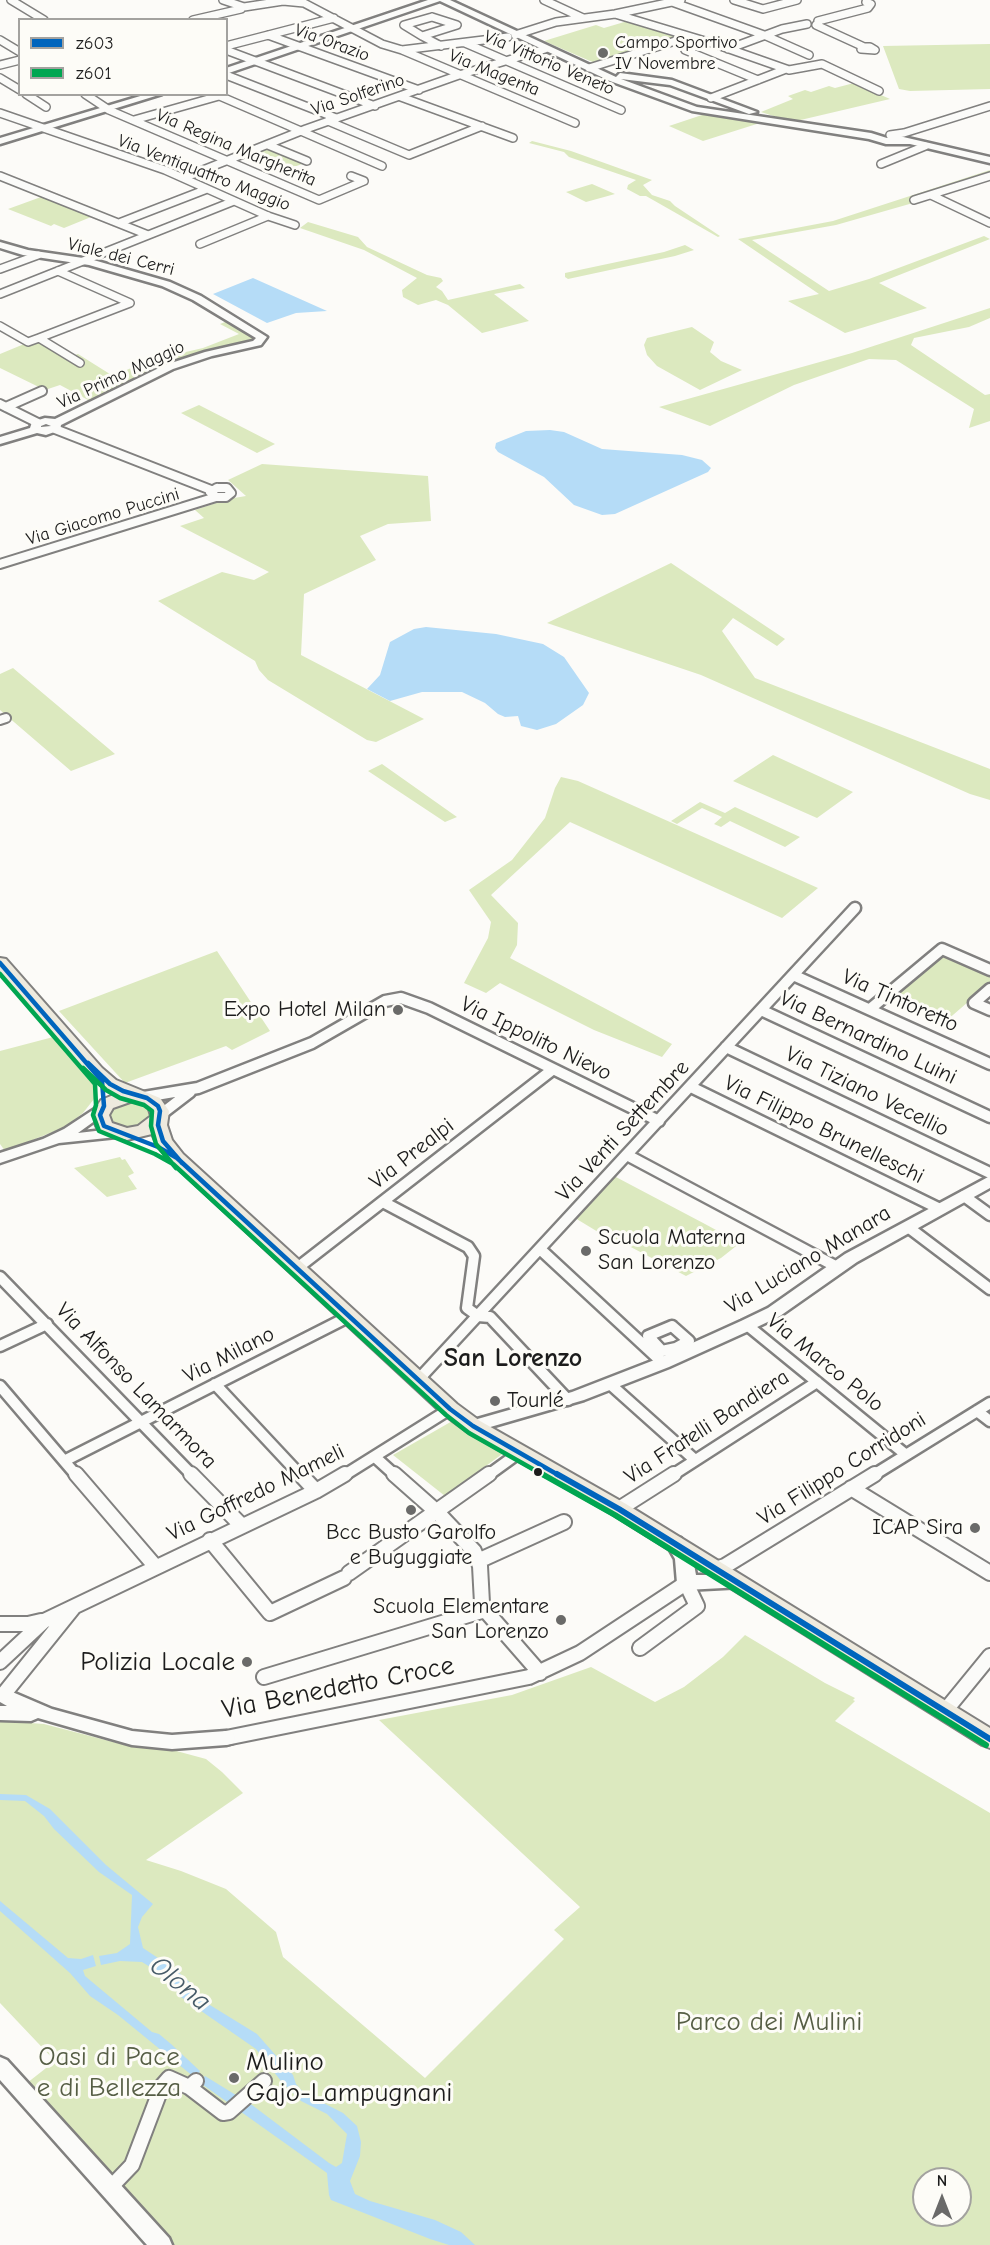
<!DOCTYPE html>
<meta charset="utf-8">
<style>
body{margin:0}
#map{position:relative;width:990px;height:2245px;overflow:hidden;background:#fcfbf8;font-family:"Comic Neue",sans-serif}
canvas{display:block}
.legend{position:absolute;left:18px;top:18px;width:210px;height:78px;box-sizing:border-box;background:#fdfcf7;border:2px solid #a3a29f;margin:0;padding:8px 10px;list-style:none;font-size:18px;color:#1c1c1c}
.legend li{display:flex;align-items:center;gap:12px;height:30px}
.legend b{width:30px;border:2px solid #a3a29f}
.north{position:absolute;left:912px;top:2167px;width:60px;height:60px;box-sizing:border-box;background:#fdfcf7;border:2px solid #a3a29f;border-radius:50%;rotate:0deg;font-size:16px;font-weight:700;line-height:24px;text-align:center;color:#1c1c1c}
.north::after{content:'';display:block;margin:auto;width:21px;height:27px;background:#6a6a69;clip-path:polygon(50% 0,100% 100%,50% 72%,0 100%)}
</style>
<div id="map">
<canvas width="990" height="2245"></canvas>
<ul class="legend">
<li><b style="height:8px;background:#0065bd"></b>z603</li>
<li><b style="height:8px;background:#00a651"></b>z601</li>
</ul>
<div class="north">N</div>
</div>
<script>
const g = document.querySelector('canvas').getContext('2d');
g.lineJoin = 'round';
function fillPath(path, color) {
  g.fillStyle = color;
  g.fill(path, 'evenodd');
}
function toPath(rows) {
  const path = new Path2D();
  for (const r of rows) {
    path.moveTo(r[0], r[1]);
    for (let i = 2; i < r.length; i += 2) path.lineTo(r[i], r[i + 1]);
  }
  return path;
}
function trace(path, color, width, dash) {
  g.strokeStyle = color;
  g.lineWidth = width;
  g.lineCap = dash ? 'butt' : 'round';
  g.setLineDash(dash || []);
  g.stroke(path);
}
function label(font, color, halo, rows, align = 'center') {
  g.font = font + ' "Comic Neue",sans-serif';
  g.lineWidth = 6;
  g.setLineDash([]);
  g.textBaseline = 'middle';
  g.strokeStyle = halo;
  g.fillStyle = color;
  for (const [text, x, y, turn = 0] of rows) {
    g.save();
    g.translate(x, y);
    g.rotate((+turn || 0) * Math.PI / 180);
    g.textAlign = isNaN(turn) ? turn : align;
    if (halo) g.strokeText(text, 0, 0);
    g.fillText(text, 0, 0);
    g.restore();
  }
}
fillPath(toPath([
 [631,20,683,38,597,64,544,41,596,25,604,28],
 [990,44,990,89,910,91,899,89,883,46],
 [854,83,890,99,792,122,761,112,793,99,788,96,805,90,811,92,829,86,835,88],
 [705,114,763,122,703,141,669,126],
 [532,141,571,151,652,180,643,185,652,195,670,201,675,206,720,236,718,237,646,196,640,196,627,189,628,185,636,180,569,157,564,152,529,143],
 [269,148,305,163,288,169,254,154],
 [990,170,990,180,955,191,836,225,752,240,829,291,869,279,984,236,990,239,879,283,927,308,845,333,788,301,819,294,738,239,833,221],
 [592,184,615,194,586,202,566,192],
 [41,197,91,217,64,228,54,224,51,226,8,209],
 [308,222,358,237,367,247,427,275,441,278,443,281,436,287,442,291,448,300,520,284,525,288,494,294,529,321,482,333,448,305,436,300,418,305,403,297,402,290,417,278,364,250,300,228],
 [685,245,694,250,675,256,568,279,565,277,565,273,664,252],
 [990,308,990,318,969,327,914,338,911,345,985,395,990,394,990,421,969,428,974,409,896,360,869,359,794,385,710,426,659,407,852,353],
 [230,320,258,336,254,342,177,362,132,380,90,401,60,385,45,390,0,368,0,354,41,337,72,356,78,354,113,376,147,361,203,348,239,334,220,324],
 [692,327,714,342,710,352,721,361,742,370,700,390,657,366,647,355,644,345,647,338],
 [199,405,275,444,257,453,181,413],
 [262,464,428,476,431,521,388,524,360,536,376,560,304,594,301,655,424,719,376,742,367,740,268,680,259,670,255,661,158,601,222,572,254,580,269,572,180,526,204,518,195,510,228,499,246,496,228,480],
 [671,563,785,639,777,646,733,618,722,631,755,678,990,769,990,800,970,794,701,675,547,623],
 [13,668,115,754,71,771,0,710,0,674],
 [773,755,853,792,817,818,733,781],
 [382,764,457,817,445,822,368,771],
 [561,777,578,781,818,888,782,918,570,822,491,895,518,923,517,945,510,958,672,1044,662,1057,594,1030,500,983,486,993,464,983,488,938,491,922,469,890,512,860,545,818,555,788],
 [700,802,725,813,735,807,800,837,785,847,730,821,721,827,714,824,722,817,702,808,677,824,671,821],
 [217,951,270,1031,232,1050,226,1046,125,1083,59,1011],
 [942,954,990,975,990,983,946,1021,890,996],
 [57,1036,94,1081,94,1099,83,1113,65,1127,5,1151,0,1144,0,1051],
 [132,1101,149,1107,152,1115,145,1124,132,1128,113,1124,108,1116,113,1107],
 [120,1157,122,1160,125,1159,134,1173,128,1176,137,1189,107,1197,74,1168],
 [614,1176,705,1224,740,1243,721,1258,686,1276,606,1234,603,1235,575,1218],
 [454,1420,505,1452,445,1496,393,1455],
 [745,1635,825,1683,855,1698,853,1700,855,1701,835,1721,990,1813,990,2245,168,2245,27,2083,55,2061,0,2003,0,1716,17,1722,44,1724,117,1743,169,1749,206,1759,222,1772,243,1793,146,1860,181,1871,226,1889,276,1932,283,1957,425,2078,564,1939,554,1930,580,1907,379,1720,512,1695,591,1667,655,1702,684,1687,723,1657],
 [924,2179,960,2179,960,2215,924,2215]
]), '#dce9bf');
fillPath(toPath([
 [253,278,327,311,296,313,267,323,213,294],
 [550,430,564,432,602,449,682,455,702,460,711,468,708,472,615,514,602,515,574,505,544,477,498,452,495,448,496,443,526,431],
 [426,627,496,634,543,644,564,657,589,693,583,705,556,724,537,730,521,726,518,716,505,717,498,714,485,703,462,692,422,692,390,701,367,689,380,675,390,642,414,629],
 [0,1794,26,1795,50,1809,106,1865,153,1904,142,1917,138,1927,143,1948,176,1970,196,1988,205,2002,257,2034,293,2075,296,2084,304,2093,343,2113,357,2126,361,2142,360,2156,350,2181,355,2194,370,2201,435,2220,461,2232,475,2245,449,2245,430,2239,331,2200,329,2195,327,2173,199,2082,205,2076,252,2105,329,2163,336,2167,342,2163,347,2134,327,2114,301,2101,281,2081,256,2049,181,1997,165,1976,142,1962,120,1961,101,1965,99,1956,117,1953,130,1944,132,1895,99,1872,54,1829,44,1816,25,1801,0,1800],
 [0,1901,68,1958,81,1959,93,1955,96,1966,83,1970,85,1976,152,2032,159,2034,171,2044,200,2071,199,2073,194,2077,118,2015,90,1996,70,1973,0,1911]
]), '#b5dcf7');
const streetFar3 = toPath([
 [11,0,44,20],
 [223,0,244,7,283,1,304,3,382,44,402,50,508,37],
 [544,0,583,18],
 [734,0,763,9,797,0],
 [672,2,764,35,809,55],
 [615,14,715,44,789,70,822,64,879,91],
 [432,17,457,25,422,36,404,25,432,17],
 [193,20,241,9],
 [818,21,868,8,871,4,866,2],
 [816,25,864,47],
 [268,35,419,90],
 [515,35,556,22,615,14,681,0],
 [422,36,441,46],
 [0,40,20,52],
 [708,42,685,50,758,80],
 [465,43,621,110],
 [226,46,334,18],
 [864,47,870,47,875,50,861,49,864,47],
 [728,49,782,29,807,24],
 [226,50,375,106],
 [402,50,575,123],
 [0,65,20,60],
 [589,68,688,37],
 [226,75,336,118],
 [0,78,20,90],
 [26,94,46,107],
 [85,94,109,110,319,200,364,181,351,176],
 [215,94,382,166],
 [401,97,513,138],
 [711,98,786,69],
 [0,113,165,170,268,216,295,225],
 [134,120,219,96],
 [328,121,409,155,482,126],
 [890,135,904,133,990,106],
 [268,145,307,161],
 [881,164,925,146],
 [0,176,148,235],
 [183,178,306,129,459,75,545,49],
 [931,195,990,223],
 [914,200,990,176],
 [119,223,207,189],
 [200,244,268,216],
 [0,269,38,255],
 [58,271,130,303,39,338,80,363],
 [0,294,234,201],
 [0,326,28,342,39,338]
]);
const streetFar2 = toPath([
 [0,404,38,423],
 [6,407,42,391],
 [55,429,211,490],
 [217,488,227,488,231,493,226,497,216,497,210,492,217,488],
 [0,564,216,497],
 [0,720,6,718]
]);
const streetFar1 = toPath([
 [793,975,990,1064],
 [990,989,974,1003,990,1010],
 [870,1009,942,949,990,970],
 [761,1010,990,1117],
 [726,1047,990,1173],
 [691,1087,940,1209],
 [144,1097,198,1088,312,1043,385,1001,401,998,429,1008,659,1121],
 [160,1115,190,1092],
 [627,1155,837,1267],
 [964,1196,990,1215],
 [383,1202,468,1247,474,1256,467,1308,478,1316,490,1317,568,1400],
 [908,1227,990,1289],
 [540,1249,663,1363],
 [296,1269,552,1070],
 [0,1277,193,1476],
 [747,1325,905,1454],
 [672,1326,689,1341,676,1348,662,1351,648,1336,672,1326],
 [0,1346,47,1324],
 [676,1348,680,1355],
 [418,1380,855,908],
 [215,1384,301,1476],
 [610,1384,695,1460],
 [0,1386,77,1476],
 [977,1411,990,1421],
 [375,1457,396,1476],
 [64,1461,348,1317],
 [343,1476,450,1409],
 [487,1476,520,1452],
 [671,1476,817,1382],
 [872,1476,990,1403]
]);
const street = toPath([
 [76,1474,155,1566],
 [191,1474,242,1526],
 [300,1474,316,1491],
 [394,1474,437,1512,474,1551,480,1566,482,1603,485,1610,540,1673],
 [851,1488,990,1573],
 [619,1509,674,1474],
 [210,1540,270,1613,344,1578],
 [478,1561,564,1522],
 [715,1569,725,1566,875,1474],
 [349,1573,489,1474],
 [0,1624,28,1624,41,1621],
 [0,1662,44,1621,316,1491,345,1474],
 [264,1677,485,1610],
 [3,1695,73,1608],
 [945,1711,990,1656],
 [226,1738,529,1677,580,1653,686,1583,697,1606,640,1648],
 [189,2087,223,2113,229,2112,264,2081],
 [110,2188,132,2165,162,2086,169,2078,189,2087,196,2081]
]);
const secondary = toPath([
 [428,0,450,0,616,77,620,73,672,80,757,112,749,114,670,85,621,79,697,107,871,133,887,138,899,136,990,157,990,163,910,144,886,144,869,139,692,111,610,81,440,1,226,74,226,68,428,0],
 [147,94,162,94,0,144,0,138,147,94],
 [0,242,28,250,90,259,170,282,201,296,267,337,261,345,212,356,173,369,61,425,60,430,46,435,37,433,0,444,0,437,30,428,32,422,45,418,55,419,165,365,205,352,253,341,256,338,193,300,162,286,89,265,23,255,0,248,0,242],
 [46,424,51,426,41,427,41,426,46,424],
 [102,1104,109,1109,107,1112,78,1133,121,1128,126,1130,129,1133,126,1136,59,1143,0,1163,0,1153,43,1139,64,1129,102,1104],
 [990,1176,990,1188,857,1262,780,1316,753,1329,669,1367,584,1400,473,1432,467,1430,465,1426,467,1422,572,1392,657,1359,741,1321,768,1308,845,1254,990,1176],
 [675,1537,681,1538,693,1559,696,1575,736,1575,742,1577,745,1582,742,1587,686,1590,680,1588,677,1583,675,1559,666,1543,669,1538,675,1537],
 [3,1688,52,1709,132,1731,172,1735,226,1731,233,1733,235,1738,233,1743,226,1745,172,1749,132,1745,38,1718,31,1721,0,1720,0,1706,7,1706,0,1702,0,1689,3,1688],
 [0,2057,7,2060,169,2238,172,2245,147,2245,0,2080,0,2057]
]);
const primary = toPath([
 [0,958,6,959,102,1068,116,1080,160,1098,169,1111,167,1125,172,1140,183,1154,457,1404,480,1421,626,1504,990,1728,990,1748,982,1745,612,1514,466,1431,443,1414,171,1162,157,1145,152,1134,127,1140,104,1134,98,1130,91,1115,101,1100,116,1094,104,1088,90,1076,0,973,0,958],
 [133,1101,148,1106,151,1116,138,1126,127,1128,112,1123,109,1115,113,1108,133,1101]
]);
trace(streetFar3, '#81807f', 10);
trace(streetFar2, '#81807f', 12);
trace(streetFar1, '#81807f', 15);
trace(street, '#81807f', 18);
trace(secondary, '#81807f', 5);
trace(primary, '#81807f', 4);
trace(streetFar3, '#fbfbf9', 7);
trace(streetFar2, '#fbfbf9', 8);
trace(streetFar1, '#fbfbf9', 10);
trace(street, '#fbfbf9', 14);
fillPath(secondary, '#fbfbf9');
fillPath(primary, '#eeeade');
trace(toPath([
 [0,963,102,1081,104,1106,100,1115,104,1126,158,1147,177,1158,450,1409,473,1426,560,1476],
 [88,1063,110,1084,123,1091,147,1098,158,1106,160,1111,158,1125,163,1141,182,1163]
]), '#0065bd', 4.5);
trace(toPath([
 [557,1474,619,1509,990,1739]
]), '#0065bd', 6);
trace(toPath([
 [0,974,95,1084,96,1105,93,1115,99,1131,155,1154,173,1164,446,1415,469,1433,545,1476],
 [83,1068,106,1090,120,1098,144,1105,152,1111,151,1126,156,1144,176,1168]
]), '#00a651', 4.5);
trace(toPath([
 [542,1474,615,1515,986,1745]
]), '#00a651', 6);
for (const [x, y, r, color] of [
 [603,53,6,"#6a6a69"],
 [398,1010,6,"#6a6a69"],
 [586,1251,6,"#6a6a69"],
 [495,1401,6,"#6a6a69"],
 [538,1472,5,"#1c1c1c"],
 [411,1510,6,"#6a6a69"],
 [975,1528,6,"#6a6a69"],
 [561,1620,6,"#6a6a69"],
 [247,1662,6,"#6a6a69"],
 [234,2078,6,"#6a6a69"]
]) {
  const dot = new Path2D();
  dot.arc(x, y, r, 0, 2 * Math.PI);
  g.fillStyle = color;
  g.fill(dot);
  trace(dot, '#fdfcf7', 2);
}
label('18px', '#1c1c1c', '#fdfcf7', [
 ["Via Orazio",332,43,20],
 ["Via Vittorio Veneto",549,63,23],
 ["Via Magenta",494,73,22],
 ["Via Solferino",358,95,-19],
 ["Via Regina Margherita",236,148,23],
 ["Via Ventiquattro Maggio",204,173,21],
 ["Viale dei Cerri",121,257,14],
 ["Via Primo Maggio",121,375,-25],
 ["Via Giacomo Puccini",103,517,-17]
]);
label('18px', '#1c1c1c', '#fdfcf7', [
 ["Campo Sportivo",615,43],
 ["IV Novembre",615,64]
], 'left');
label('22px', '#1c1c1c', '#fdfcf7', [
 ["Via Tintoretto",900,1001,24],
 ["Via Bernardino Luini",868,1038,25],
 ["Via Ippolito Nievo",536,1039,26],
 ["Via Tiziano Vecellio",867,1092,26],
 ["Via Filippo Brunelleschi",824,1130,26],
 ["Via Venti Settembre",623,1131,-47],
 ["Via Prealpi",412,1154,-38],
 ["Via Luciano Manara",808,1260,-31],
 ["Via Milano",229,1355,-27],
 ["Via Marco Polo",825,1363,39],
 ["Via Alfonso Lamarmora",136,1386,46],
 ["Via Fratelli Bandiera",707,1427,-33],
 ["Via Filippo Corridoni",842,1469,-32],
 ["Via Goffredo Mameli",256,1493,-26]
]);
label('22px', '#1c1c1c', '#fdfcf7', [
 ["Expo Hotel Milan",386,1010],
 ["Scuola Materna",598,1238,"left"],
 ["San Lorenzo",598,1263,"left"],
 ["Tourlé",507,1401,"left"],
 ["ICAP Sira",963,1528],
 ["Bcc Busto Garolfo",411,1533,"center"],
 ["e Buguggiate",411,1558,"center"],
 ["Scuola Elementare",549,1607],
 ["San Lorenzo",549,1632]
], 'right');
label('bold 26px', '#1c1c1c', '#fdfcf7', [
 ["San Lorenzo",513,1359]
]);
label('27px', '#1c1c1c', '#fdfcf7', [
 ["Polizia Locale",235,1662],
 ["Mulino",246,2062,"left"],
 ["Gajo-Lampugnani",246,2093,"left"]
], 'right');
label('27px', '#1c1c1c', '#fdfcf7', [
 ["Via Benedetto Croce",338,1688,-11]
]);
label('27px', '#565e45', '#fdfcf7', [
 ["Parco dei Mulini",769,2022],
 ["Oasi di Pace",109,2057],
 ["e di Bellezza",109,2088]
]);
label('italic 28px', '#475b68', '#fdfcf7', [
 ["Olona",180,1984,39]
]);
</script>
